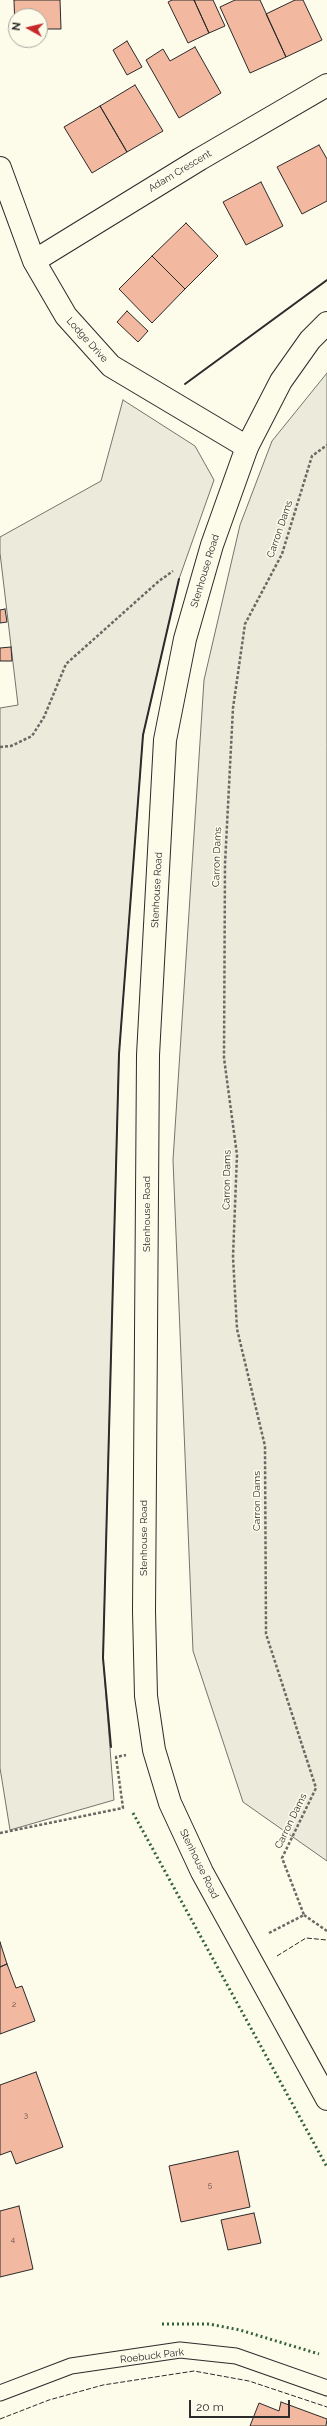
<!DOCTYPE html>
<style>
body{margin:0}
#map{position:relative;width:327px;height:2426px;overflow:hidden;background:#fdfbea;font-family:Raleway,sans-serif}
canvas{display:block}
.north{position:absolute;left:8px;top:8px;width:40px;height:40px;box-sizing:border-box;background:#fdfbea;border:1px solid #a9a89e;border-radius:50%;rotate:278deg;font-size:11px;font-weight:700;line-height:16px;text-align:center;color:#2b2b2b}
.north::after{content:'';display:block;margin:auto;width:14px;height:18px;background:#c62828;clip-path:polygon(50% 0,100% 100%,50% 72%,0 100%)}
.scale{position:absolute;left:189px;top:2400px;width:101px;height:18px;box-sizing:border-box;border:2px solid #2b2b2b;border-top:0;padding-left:5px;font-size:12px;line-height:14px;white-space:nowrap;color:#2b2b2b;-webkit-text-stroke:3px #fdfbea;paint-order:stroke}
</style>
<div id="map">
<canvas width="327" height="2426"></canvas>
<div class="north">N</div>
<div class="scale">20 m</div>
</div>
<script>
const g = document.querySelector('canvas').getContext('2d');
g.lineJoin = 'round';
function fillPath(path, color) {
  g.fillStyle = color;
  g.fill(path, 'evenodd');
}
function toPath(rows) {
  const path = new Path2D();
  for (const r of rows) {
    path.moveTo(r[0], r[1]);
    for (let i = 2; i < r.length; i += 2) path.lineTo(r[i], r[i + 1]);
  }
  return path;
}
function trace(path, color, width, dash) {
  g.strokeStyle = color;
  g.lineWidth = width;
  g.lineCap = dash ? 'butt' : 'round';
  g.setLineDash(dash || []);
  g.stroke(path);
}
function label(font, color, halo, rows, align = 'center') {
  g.font = font + ' Raleway,sans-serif';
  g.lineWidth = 3;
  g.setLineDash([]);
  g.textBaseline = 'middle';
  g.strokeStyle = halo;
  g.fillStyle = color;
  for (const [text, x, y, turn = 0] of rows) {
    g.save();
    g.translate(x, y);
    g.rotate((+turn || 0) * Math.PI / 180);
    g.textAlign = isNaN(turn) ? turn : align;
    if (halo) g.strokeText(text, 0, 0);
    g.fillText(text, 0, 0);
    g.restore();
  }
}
const green = toPath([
 [327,373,327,1861,243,1802,193,1651,173,1160,204,680,240,525,272,441,327,373],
 [123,400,195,446,214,480,179,579,143,735,119,1054,103,1658,114,1800,10,1830,0,1768,0,708,18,705,0,553,0,537,101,481,123,400]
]);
fillPath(green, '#ecebdb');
trace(green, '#74746e', 1);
const building = toPath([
 [14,0,60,0,61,29,40,29,40,16,16,16,15,29,14,0],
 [172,0,194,0,209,33,188,43,168,2,172,0],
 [194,0,213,0,225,26,209,33,194,0],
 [235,0,260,0,286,57,250,73,220,7,235,0],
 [295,0,303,0,322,40,286,57,266,14,295,0],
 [127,41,142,67,127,75,113,50,127,41],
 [195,47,221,93,179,118,146,60,163,49,170,61,195,47],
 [135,85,163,131,127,152,100,106,135,85],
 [100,106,127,152,92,173,64,127,100,106],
 [319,145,327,159,327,201,302,214,277,167,319,145],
 [261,182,283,226,246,245,223,202,261,182],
 [186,223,218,256,185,289,152,256,186,223],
 [152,256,185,289,152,323,119,289,152,256],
 [127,311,148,331,138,342,117,322,127,311],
 [5,609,7,622,0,623,0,610,5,609],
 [11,647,12,661,0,661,0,648,11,647],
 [0,1942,7,1964,0,1967,0,1942],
 [7,1964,16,1988,22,1986,35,2021,0,2034,0,1967,7,1964],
 [36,2072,63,2147,16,2164,11,2151,0,2155,0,2085,36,2072],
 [238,2151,250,2207,181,2222,169,2166,238,2151],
 [19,2206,33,2269,0,2277,0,2211,19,2206],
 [254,2213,261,2243,228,2250,221,2220,254,2213],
 [281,2402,327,2419,326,2426,250,2426,259,2403,279,2411,281,2402]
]);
fillPath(building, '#f2b8a0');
trace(building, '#2b2b2b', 1);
const service = toPath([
 [0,2393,71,2366,180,2350,236,2356,327,2388]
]);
const minor = toPath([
 [0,168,34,261,66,316,111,366,247,447],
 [34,261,200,159,327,85]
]);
const tertiary = toPath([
 [327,323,310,340,281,381,247,447,212,545,185,639,165,740,148,1055,144,1611,146,1696,154,1750,170,1803,202,1872,327,2099]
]);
trace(service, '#2b2b2b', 17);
trace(minor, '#2b2b2b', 24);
trace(tertiary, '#2b2b2b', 24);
trace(toPath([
 [0,747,11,746,32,736,44,717,66,664,159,581,173,571],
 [0,1833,123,1808,116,1757,126,1755],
 [304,1915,327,1931],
 [269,1933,304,1915,282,1858,316,1788,266,1634,265,1446,237,1329,233,1257,237,1155,224,1058,225,864,233,708,245,624,282,554,312,456,327,445]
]), '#6a6964', 2.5, [3, 2]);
trace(service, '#fdfbea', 15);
trace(minor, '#fdfbea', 22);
trace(tertiary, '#fdfbea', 22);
trace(toPath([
 [133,1813,327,2167],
 [162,2324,209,2324,240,2330,319,2354]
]), '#34623c', 3, [2, 3]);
trace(toPath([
 [277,1956,306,1938,327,1940],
 [0,2419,49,2400,103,2385,194,2371,249,2381,327,2407]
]), '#2b2b2b', 1, [5, 2]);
trace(toPath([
 [185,384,327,280],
 [111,1747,103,1658,119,1054,143,735,179,579]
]), '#2b2b2b', 2);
label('8px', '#5d4e48', null, [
 ["2",14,2005],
 ["3",26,2116],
 ["5",210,2186],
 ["4",13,2240]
]);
label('10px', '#2b2b2b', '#fdfbea', [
 ["Adam Crescent",180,171,-31],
 ["Lodge Drive",87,340,48],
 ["Carron Dams",280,529,-71],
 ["Stenhouse Road",205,571,-73],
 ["Carron Dams",217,857,-88],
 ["Stenhouse Road",157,890,-87],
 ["Carron Dams",227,1180,-89],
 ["Stenhouse Road",147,1214,-90],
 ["Carron Dams",257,1501,-90],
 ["Stenhouse Road",144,1538,-90],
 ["Carron Dams",291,1821,-64],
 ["Stenhouse Road",199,1864,64],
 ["Roebuck Park",152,2356,-7]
]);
</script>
